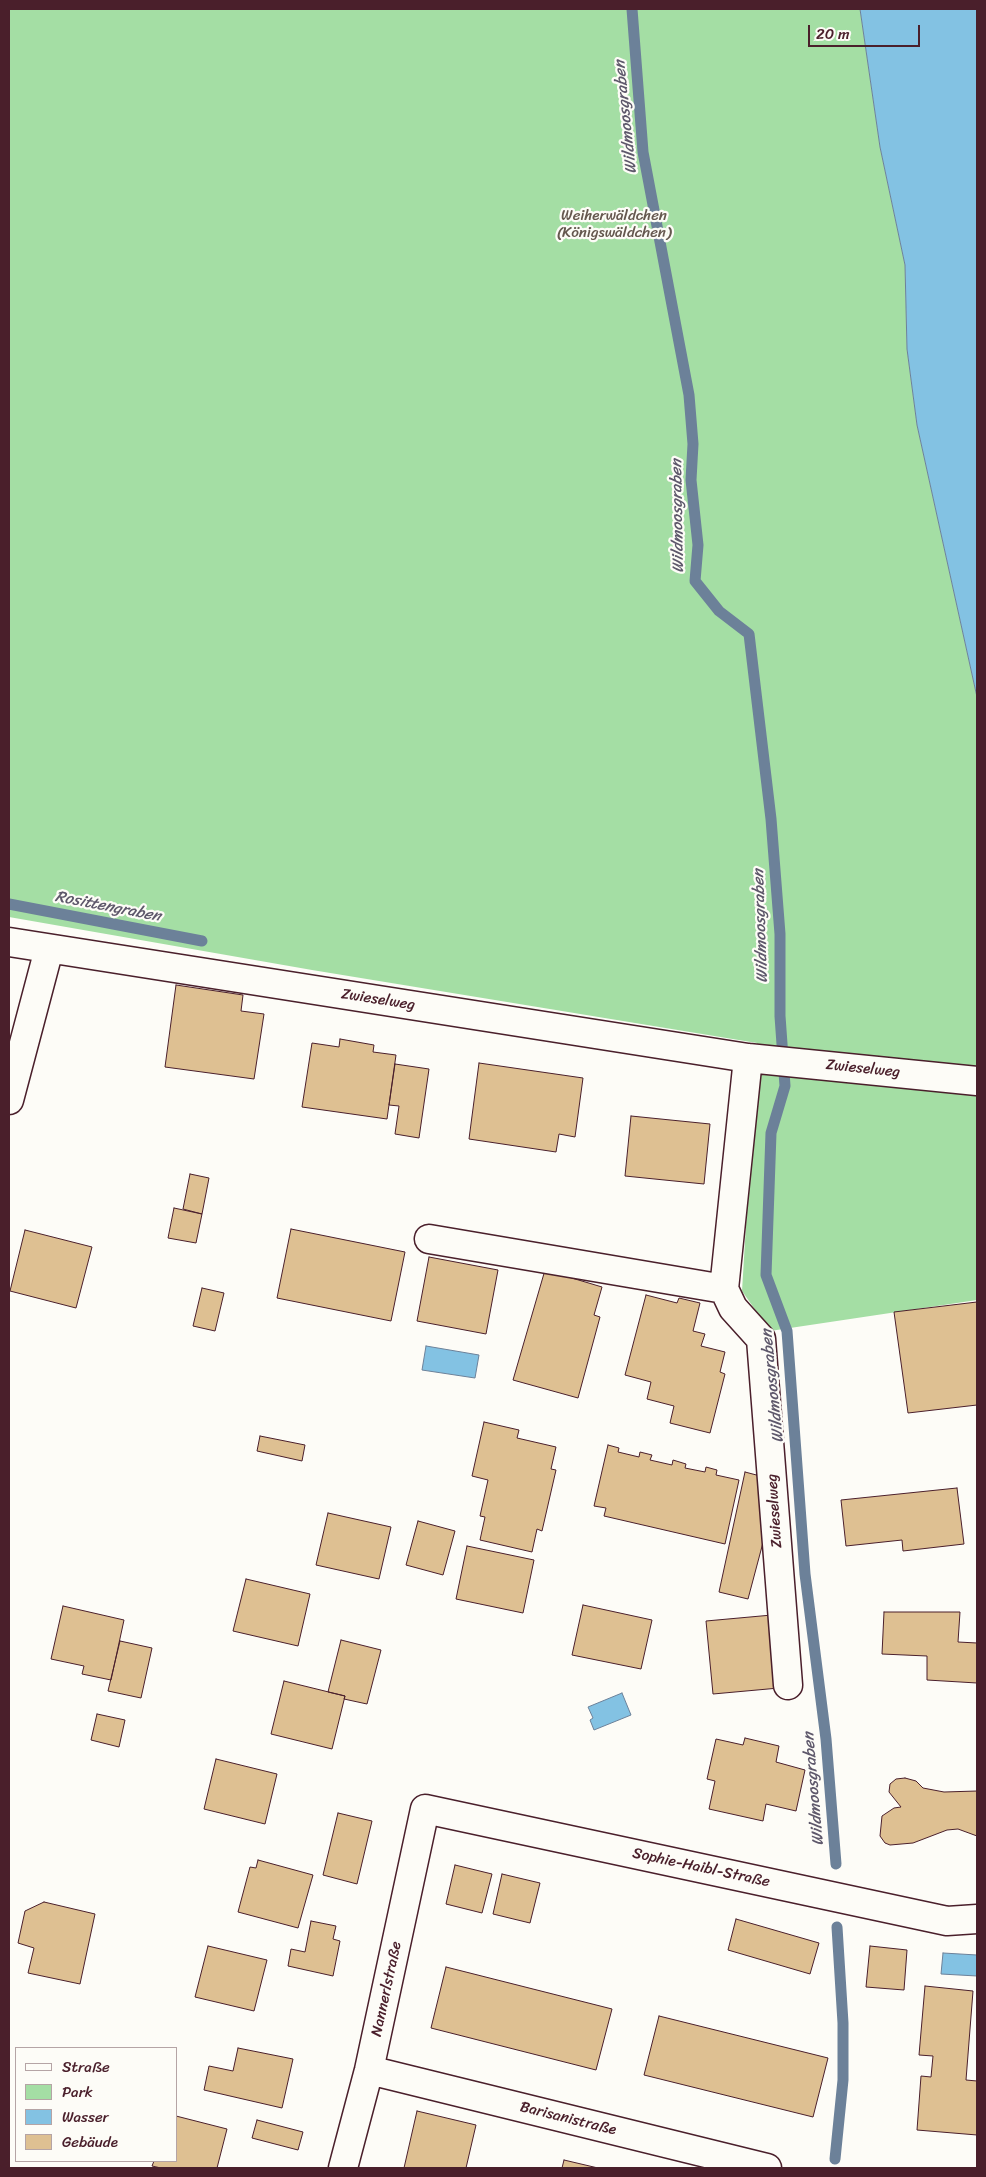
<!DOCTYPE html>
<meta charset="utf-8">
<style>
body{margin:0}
#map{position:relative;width:986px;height:2177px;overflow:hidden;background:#fdfcf7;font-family:Sriracha,sans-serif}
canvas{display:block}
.frame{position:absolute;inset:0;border:10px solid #4a1f2b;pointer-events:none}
.legend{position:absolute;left:15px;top:2047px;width:162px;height:115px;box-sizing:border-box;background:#fdfcf7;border:1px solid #b5a4a5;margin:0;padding:6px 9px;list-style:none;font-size:15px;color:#4a1f2b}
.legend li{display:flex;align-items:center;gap:10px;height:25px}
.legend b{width:25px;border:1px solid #b5a4a5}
.scale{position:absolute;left:808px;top:25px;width:112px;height:22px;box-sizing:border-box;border:2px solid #4a1f2b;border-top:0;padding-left:6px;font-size:15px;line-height:18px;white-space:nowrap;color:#4a1f2b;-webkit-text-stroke:4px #fdfcf7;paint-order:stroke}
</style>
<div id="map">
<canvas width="986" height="2177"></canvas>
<div class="frame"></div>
<ul class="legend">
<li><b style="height:6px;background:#fdfcf7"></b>Straße</li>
<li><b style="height:14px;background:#a4dea4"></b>Park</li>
<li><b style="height:14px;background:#83c2e3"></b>Wasser</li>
<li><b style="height:14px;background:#dec092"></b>Gebäude</li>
</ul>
<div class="scale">20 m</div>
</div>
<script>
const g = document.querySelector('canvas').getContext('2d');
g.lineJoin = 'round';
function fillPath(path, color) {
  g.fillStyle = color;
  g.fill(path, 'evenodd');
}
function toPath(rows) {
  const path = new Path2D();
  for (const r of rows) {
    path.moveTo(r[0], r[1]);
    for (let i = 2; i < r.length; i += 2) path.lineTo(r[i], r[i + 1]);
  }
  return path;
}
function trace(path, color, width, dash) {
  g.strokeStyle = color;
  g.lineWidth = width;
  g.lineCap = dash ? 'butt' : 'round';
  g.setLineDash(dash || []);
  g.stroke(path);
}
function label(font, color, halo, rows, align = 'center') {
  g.font = font + ' Sriracha,sans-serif';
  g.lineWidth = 4.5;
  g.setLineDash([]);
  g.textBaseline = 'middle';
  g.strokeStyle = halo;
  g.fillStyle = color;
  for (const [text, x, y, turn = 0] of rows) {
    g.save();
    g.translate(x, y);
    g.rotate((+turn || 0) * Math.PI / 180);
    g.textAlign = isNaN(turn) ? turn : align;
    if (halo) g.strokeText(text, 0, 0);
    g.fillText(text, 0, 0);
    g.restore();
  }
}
fillPath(toPath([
 [9,9,860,9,880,147,905,265,907,349,917,425,977,697,977,1300,770,1331,742,1291,757,1043,312,970,9,917]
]), '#a4dea4');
const water = toPath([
 [860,9,977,9,977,697,917,425,907,349,905,265,880,147,860,9],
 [426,1346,479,1355,475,1378,422,1370,426,1346],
 [622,1693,631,1715,594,1730,590,1720,593,1718,588,1707,622,1693],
 [943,1953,977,1955,977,1976,941,1974,943,1953]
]);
fillPath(water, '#83c2e3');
trace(water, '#6c8199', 1);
trace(toPath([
 [632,9,643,152,689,395,693,444,691,480,698,545,695,581,719,611,749,634,771,819,780,934,780,1016,785,1086,771,1133,766,1275,787,1331,805,1574,826,1739,836,1864],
 [9,904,202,941],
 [835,2159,843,2080,843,2023,837,1927]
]), '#6c8199', 11);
const building = toPath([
 [176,985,243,995,241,1011,264,1014,254,1079,165,1067,176,985],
 [340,1039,374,1045,373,1052,396,1055,387,1119,302,1107,312,1043,339,1047,340,1039],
 [479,1063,583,1078,575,1137,559,1134,556,1152,469,1139,479,1063],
 [395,1064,429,1069,419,1138,395,1134,399,1106,389,1105,395,1064],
 [631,1116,710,1124,704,1184,625,1176,631,1116],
 [190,1174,209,1178,202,1214,183,1209,190,1174],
 [174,1208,202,1214,196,1243,168,1238,174,1208],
 [291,1229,405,1252,391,1321,277,1298,291,1229],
 [25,1230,92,1247,76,1308,10,1291,25,1230],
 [429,1257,498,1270,486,1334,417,1321,429,1257],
 [545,1270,602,1287,594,1315,600,1317,578,1398,513,1380,545,1270],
 [202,1288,224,1293,215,1331,193,1326,202,1288],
 [646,1295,677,1303,679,1298,700,1303,693,1331,705,1334,701,1346,725,1352,720,1372,725,1374,710,1433,670,1423,674,1406,647,1399,651,1382,625,1375,646,1295],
 [977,1302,977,1405,908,1413,894,1312,977,1302],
 [484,1422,519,1430,517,1438,556,1447,551,1469,556,1470,542,1531,537,1529,532,1552,480,1540,485,1517,480,1516,488,1480,472,1476,484,1422],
 [260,1436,305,1445,302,1461,257,1451,260,1436],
 [608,1445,619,1448,618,1452,639,1457,640,1452,652,1455,650,1460,672,1465,673,1460,686,1464,685,1468,705,1472,706,1467,717,1470,716,1475,739,1480,725,1544,604,1516,606,1508,594,1506,608,1445],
 [745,1472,764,1477,765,1535,748,1599,719,1592,745,1472],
 [957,1488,964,1544,903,1551,902,1540,846,1546,841,1500,957,1488],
 [328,1513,391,1527,379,1579,316,1565,328,1513],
 [418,1521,455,1531,443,1575,406,1565,418,1521],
 [467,1546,534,1560,523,1613,456,1599,467,1546],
 [246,1579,310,1594,298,1646,233,1631,246,1579],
 [583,1605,652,1620,641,1669,572,1655,583,1605],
 [63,1606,124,1620,111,1680,82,1674,84,1666,51,1659,63,1606],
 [884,1612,960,1612,958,1642,977,1643,977,1683,927,1680,927,1656,882,1654,884,1612],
 [772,1615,779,1688,713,1694,706,1621,772,1615],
 [341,1640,381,1650,367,1704,344,1699,345,1696,328,1692,341,1640],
 [120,1641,152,1648,141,1698,108,1691,120,1641],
 [284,1681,345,1696,332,1749,271,1734,284,1681],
 [97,1714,125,1720,119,1747,91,1740,97,1714],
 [745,1738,779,1746,776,1762,805,1770,796,1811,766,1804,763,1821,709,1809,715,1781,707,1779,716,1739,743,1745,745,1738],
 [216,1759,277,1774,265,1824,204,1809,216,1759],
 [905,1778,916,1781,923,1788,944,1792,977,1791,977,1836,958,1829,947,1830,913,1843,890,1845,885,1843,880,1836,882,1816,894,1808,901,1807,889,1792,890,1784,896,1779,905,1778],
 [338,1813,372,1821,357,1884,323,1875,338,1813],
 [258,1860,313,1875,298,1928,238,1912,250,1867,256,1868,258,1860],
 [455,1865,492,1874,482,1913,446,1904,455,1865],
 [502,1874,540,1883,530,1923,493,1914,502,1874],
 [44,1902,95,1914,80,1984,28,1973,34,1948,18,1943,25,1911,44,1902],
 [736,1919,819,1943,810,1974,728,1950,736,1919],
 [311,1921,336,1926,333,1939,340,1941,333,1976,288,1966,291,1949,305,1952,311,1921],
 [208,1946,267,1960,254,2011,195,1997,208,1946],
 [870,1946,907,1950,904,1990,866,1987,870,1946],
 [446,1967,612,2009,596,2070,431,2028,446,1967],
 [925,1986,973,1991,966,2080,977,2081,977,2135,917,2130,921,2076,931,2077,933,2056,919,2055,925,1986],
 [659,2016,828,2058,813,2117,644,2075,659,2016],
 [238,2048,293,2059,282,2108,204,2090,209,2066,233,2071,238,2048],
 [417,2111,476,2125,466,2168,404,2168,417,2111],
 [176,2116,227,2129,217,2168,161,2168,152,2166,154,2161,176,2161,176,2116],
 [257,2120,303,2132,298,2150,252,2138,257,2120],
 [564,2160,598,2168,562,2168,564,2160]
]);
fillPath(building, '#dec092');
trace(building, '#4a1f2b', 1);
const minor = toPath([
 [9,942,748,1058,977,1081],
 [9,1100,49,949],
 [429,1239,724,1289,748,1058],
 [724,1289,733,1308,761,1339,788,1685],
 [369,2070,767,2168],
 [343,2168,369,2070,425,1809,947,1921,977,1919]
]);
trace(minor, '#4a1f2b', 31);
trace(minor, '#fdfcf7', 28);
label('15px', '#65584f', '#fdfcf7', [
 ["Weiherwäldchen",614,216],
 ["(Königswäldchen)",614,233]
]);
label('15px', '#4a1f2b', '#fdfcf7', [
 ["Zwieselweg",378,1000,9],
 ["Zwieselweg",863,1069,6],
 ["Zwieselweg",775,1511,-94],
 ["Sophie-Haibl-Straße",701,1868,12],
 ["Nannerlstraße",387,1989,-78],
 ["Barisanistraße",568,2119,14]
]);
label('italic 16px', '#5e586b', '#fdfcf7', [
 ["Wildmoosgraben",626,117,-96],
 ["Wildmoosgraben",678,516,-91],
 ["Rosittengraben",108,907,11],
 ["Wildmoosgraben",761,926,-92],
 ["Wildmoosgraben",773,1386,-96],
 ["Wildmoosgraben",814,1789,-95]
]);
</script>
